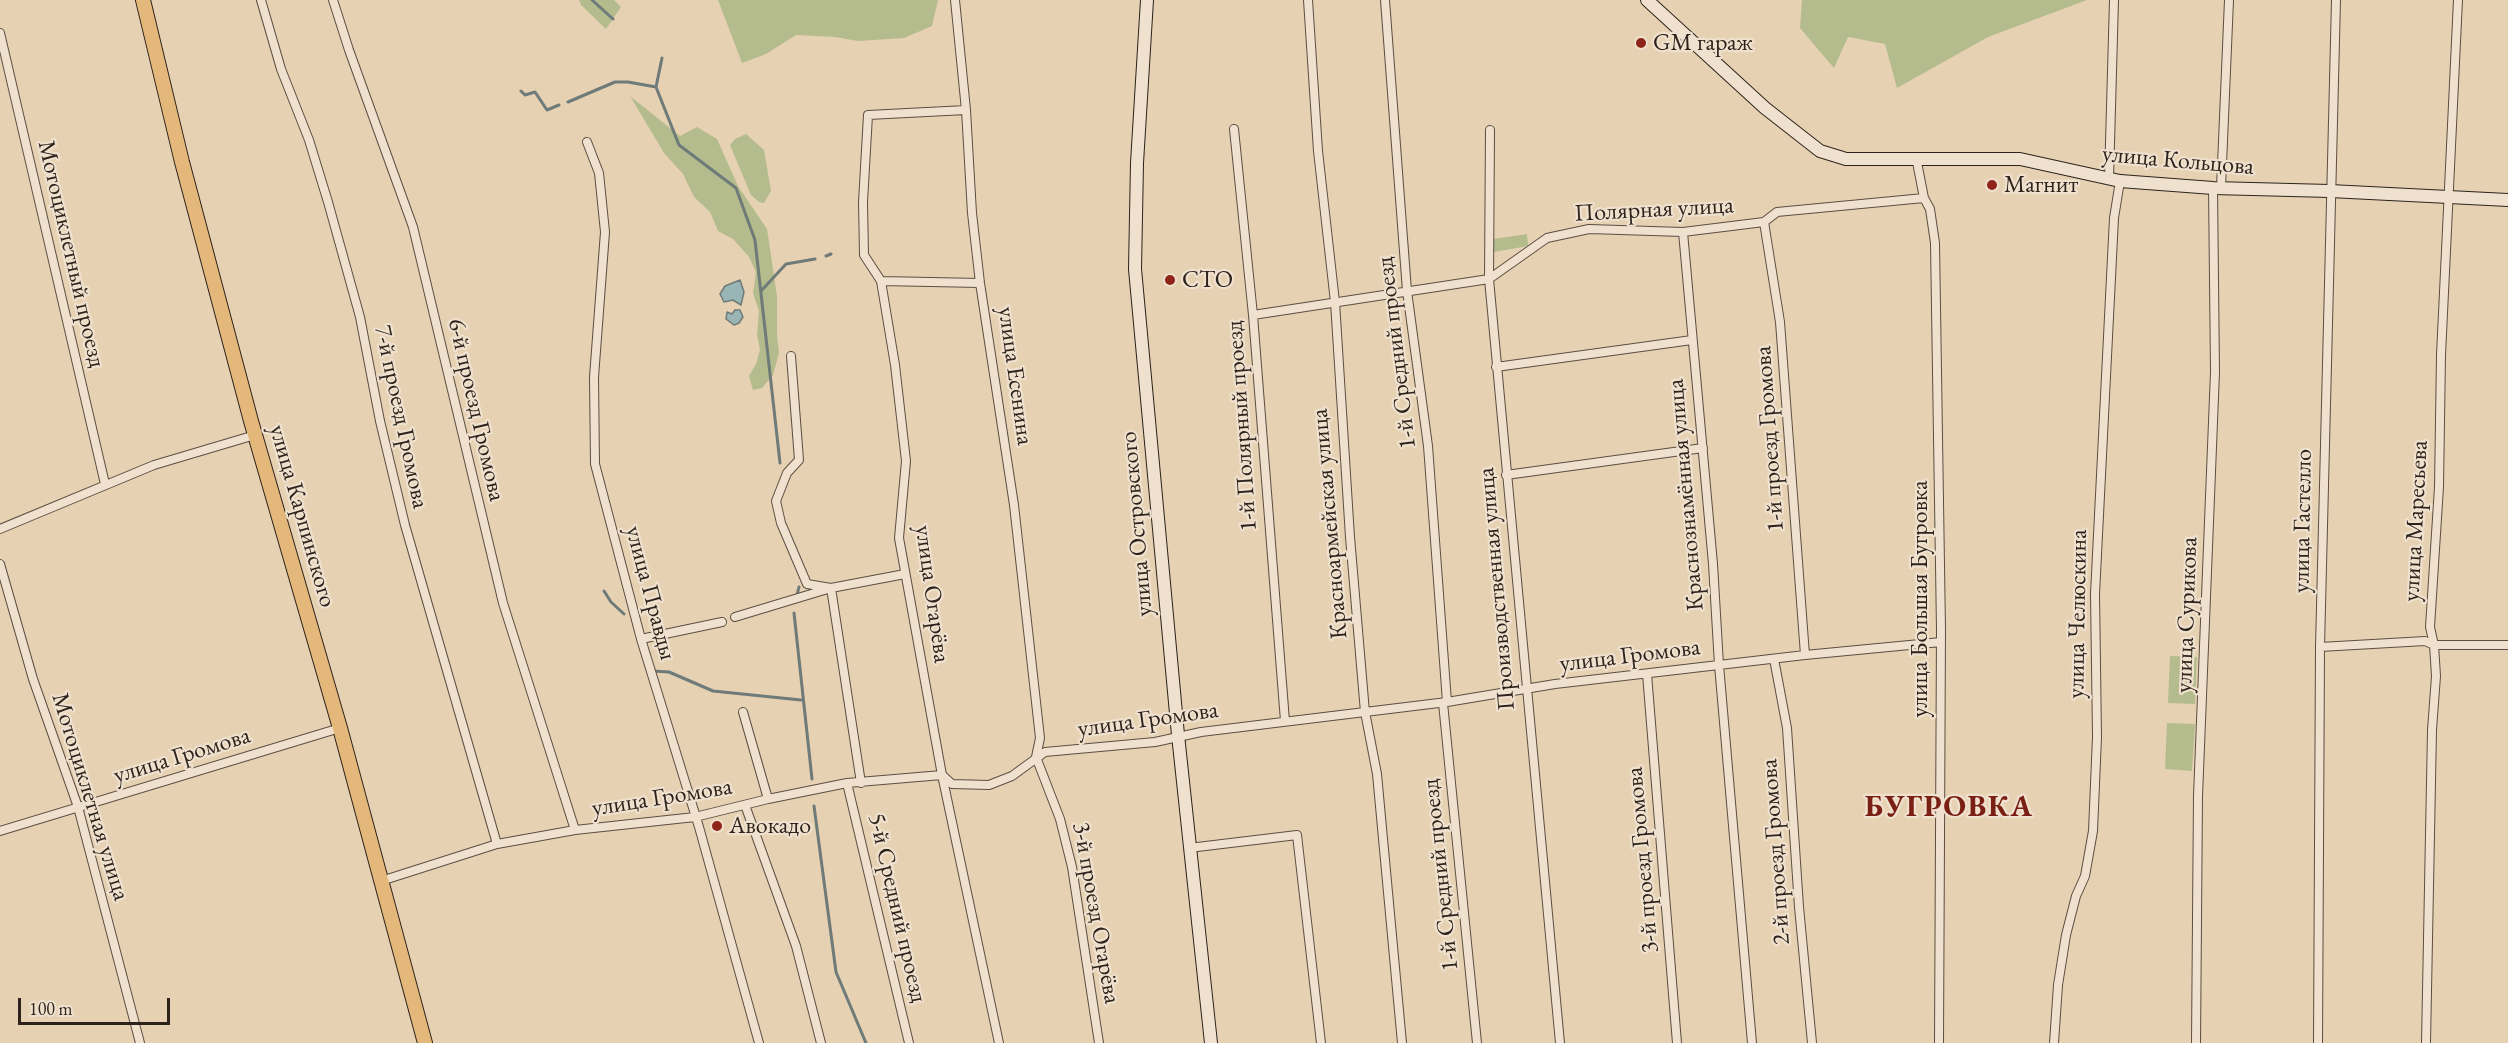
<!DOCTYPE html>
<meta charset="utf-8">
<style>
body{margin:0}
#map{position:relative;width:2508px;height:1043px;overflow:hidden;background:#e7d1b3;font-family:"EB Garamond",serif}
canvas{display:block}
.scale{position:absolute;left:18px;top:998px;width:152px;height:27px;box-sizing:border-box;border:3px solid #2d231c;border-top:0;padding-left:8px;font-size:18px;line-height:21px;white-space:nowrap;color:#2d231c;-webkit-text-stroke:4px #efe1ce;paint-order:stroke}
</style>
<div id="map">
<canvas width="2508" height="1043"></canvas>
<div class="scale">100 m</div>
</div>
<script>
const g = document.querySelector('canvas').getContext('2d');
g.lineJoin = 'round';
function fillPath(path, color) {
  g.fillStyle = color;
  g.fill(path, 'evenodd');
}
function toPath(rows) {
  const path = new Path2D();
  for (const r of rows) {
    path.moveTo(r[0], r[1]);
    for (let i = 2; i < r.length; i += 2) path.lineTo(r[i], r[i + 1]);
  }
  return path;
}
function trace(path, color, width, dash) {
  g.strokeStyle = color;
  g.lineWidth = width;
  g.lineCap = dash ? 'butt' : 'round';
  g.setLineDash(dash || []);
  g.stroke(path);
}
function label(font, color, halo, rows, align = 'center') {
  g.font = font + ' "EB Garamond",serif';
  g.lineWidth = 4.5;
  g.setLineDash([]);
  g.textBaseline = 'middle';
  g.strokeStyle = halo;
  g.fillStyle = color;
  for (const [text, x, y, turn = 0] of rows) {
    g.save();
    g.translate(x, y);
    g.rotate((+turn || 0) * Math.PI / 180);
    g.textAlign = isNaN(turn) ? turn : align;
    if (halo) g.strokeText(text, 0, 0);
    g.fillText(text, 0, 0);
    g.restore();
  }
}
fillPath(toPath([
 [579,0,614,0,621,7,606,29,581,5],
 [718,0,938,0,932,26,904,38,858,41,835,37,796,35,766,54,742,63],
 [1802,0,2087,0,1988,37,1897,88,1885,44,1848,37,1834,68,1800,28],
 [630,96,680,136,697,127,717,139,738,186,767,229,777,296,777,335,779,353,773,375,762,388,753,390,749,376,756,364,760,350,757,335,759,311,753,293,756,272,749,257,733,239,718,231,710,212,694,197,683,174,664,153],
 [746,134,764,150,771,191,764,203,759,202,751,195,730,145,735,139],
 [1527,234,1528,246,1494,252,1494,239],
 [2170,656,2197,657,2195,704,2168,703],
 [2167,723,2195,724,2192,771,2165,769]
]), '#b4bc8d');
const water = toPath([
 [740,280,744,292,741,305,733,300,724,302,720,294,725,286,740,280],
 [735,310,740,310,743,317,739,323,734,325,726,319,727,312,732,314,735,310]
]);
fillPath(water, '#99b5b5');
trace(water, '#6e7b78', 1.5);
trace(toPath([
 [592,0,613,19],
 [656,87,662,58],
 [521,91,525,95,535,92,547,110,559,105],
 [568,102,615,82,628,82,656,87,679,145,736,188,755,240,780,463],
 [826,256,831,254],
 [761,291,786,264,815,259],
 [604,591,611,602,624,614],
 [797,595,799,587],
 [794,613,812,779],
 [653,671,669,672,713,691,801,700],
 [814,806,836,972,866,1043]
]), '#6e7b78', 3);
const street = toPath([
 [261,0,281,69,309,140,328,202,360,317,380,421,405,525,497,844],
 [333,0,349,50,413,227,503,603,575,830],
 [955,0,966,110,972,213,980,283,1014,505,1040,738,1036,757,1060,819,1072,867,1099,1043],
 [1308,0,1318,151,1335,302,1350,537,1365,712,1377,774,1402,1043],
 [1385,0,1407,291,1428,446,1447,702],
 [0,33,105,484],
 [966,110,868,115,863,202,864,255,881,281,895,365,906,461,899,538,942,775,999,1043],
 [1234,129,1253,315,1285,721],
 [1490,130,1489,279,1560,1043],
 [587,142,599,173,605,232,594,377,595,464,641,639,699,827,759,1043],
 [1916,157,1924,198,1930,209,1935,243,1941,630,1939,1043],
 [2109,179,2114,0],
 [2221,188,2229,0],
 [1764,222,1780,322,1805,655],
 [1683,232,1713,564,1719,665,1752,1043],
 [881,281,980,283],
 [1253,315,1489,279,1547,238,1589,229,1683,232,1764,222,1777,212,1924,198],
 [791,356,799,460,787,473,776,501,781,523,807,584,831,588,861,783],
 [1496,367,1692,340],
 [1506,475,1703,448],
 [0,529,154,465,255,435],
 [0,564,33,679,78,807,140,1043],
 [735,617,831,588,905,574],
 [641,639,722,622],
 [2320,647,2425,641,2434,645,2508,645],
 [1774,659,1787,728,1799,907,1812,1043],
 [1647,674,1677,1043],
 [1443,703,1477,1043],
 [743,712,768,799],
 [847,783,909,1043],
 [745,805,796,946,821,1043],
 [0,831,340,728],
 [1189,848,1297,835,1321,1043],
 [381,881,497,844,575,830,695,817,768,799,847,783,942,775,952,784,989,785,1012,776,1045,752,1155,742,1201,732,1447,702,1555,684,1805,655,1941,642],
 [2054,1043,2058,985,2066,935,2076,896,2085,876,2093,831,2097,737,2095,594,2114,218,2120,181],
 [2196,1043,2198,796,2215,372,2213,188],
 [2318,1043,2320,647,2336,0],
 [2426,1043,2432,730,2436,676,2434,645,2430,627,2439,487,2441,355,2458,0]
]);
const secondary = toPath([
 [1147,0,1137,163,1135,269,1178,735,1211,1043],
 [1647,0,1765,108,1820,151,1846,159,2020,159,2120,181,2213,188,2330,191,2508,200]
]);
const primary = toPath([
 [143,0,182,162,251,421,340,728,425,1043]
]);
trace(street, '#5c4e42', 10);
trace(secondary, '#2d231c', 14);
trace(primary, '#2d231c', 16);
trace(street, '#efe1ce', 8);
trace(secondary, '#efe1ce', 12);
trace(primary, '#e4b87a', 14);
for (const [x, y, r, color] of [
 [1641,43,6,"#8f2418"],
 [1992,185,6,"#8f2418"],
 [1170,280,6,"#8f2418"],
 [717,826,6,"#8f2418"]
]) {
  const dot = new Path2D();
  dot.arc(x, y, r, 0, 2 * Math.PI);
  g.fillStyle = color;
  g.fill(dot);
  trace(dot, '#efe1ce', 2);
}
label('24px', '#2d231c', '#efe1ce', [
 ["GM гараж",1653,43],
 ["Магнит",2004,185],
 ["СТО",1182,280],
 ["Авокадо",729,826]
], 'left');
label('24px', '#2d231c', '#efe1ce', [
 ["улица Кольцова",2178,161,5],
 ["Полярная улица",1654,210,-3],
 ["Мотоциклетный проезд",71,254,77],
 ["1-й Средний проезд",1397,353,-97],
 ["улица Есенина",1015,376,82],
 ["6-й проезд Громова",476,410,77],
 ["7-й проезд Громова",401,417,78],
 ["1-й Полярный проезд",1242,426,-94],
 ["1-й проезд Громова",1770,439,-94],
 ["Краснознамённая улица",1686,495,-95],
 ["улица Карпинского",302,516,74],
 ["улица Гастелло",2303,521,-89],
 ["улица Маресьева",2416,521,-87],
 ["улица Островского",1137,524,-95],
 ["Красноармейская улица",1330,524,-95],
 ["Производственная улица",1497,589,-95],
 ["улица Правды",650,593,75],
 ["улица Огарёва",932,594,82],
 ["улица Большая Бугровка",1920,599,-90],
 ["улица Челюскина",2078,614,-89],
 ["улица Сурикова",2187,615,-88],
 ["улица Громова",1630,656,-7],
 ["улица Громова",1148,720,-8],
 ["улица Громова",182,756,-17],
 ["Мотоциклетная улица",90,797,73],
 ["улица Громова",662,798,-9],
 ["2-й проезд Громова",1776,852,-94],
 ["3-й проезд Громова",1643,860,-95],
 ["1-й Средний проезд",1441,875,-96],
 ["5-й Средний проезд",897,908,77],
 ["3-й проезд Огарёва",1096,913,80]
]);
g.letterSpacing = '1.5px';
label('bold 30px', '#7a1f14', '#efe1ce', [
 ["БУГРОВКА",1949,808]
]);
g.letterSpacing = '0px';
</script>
